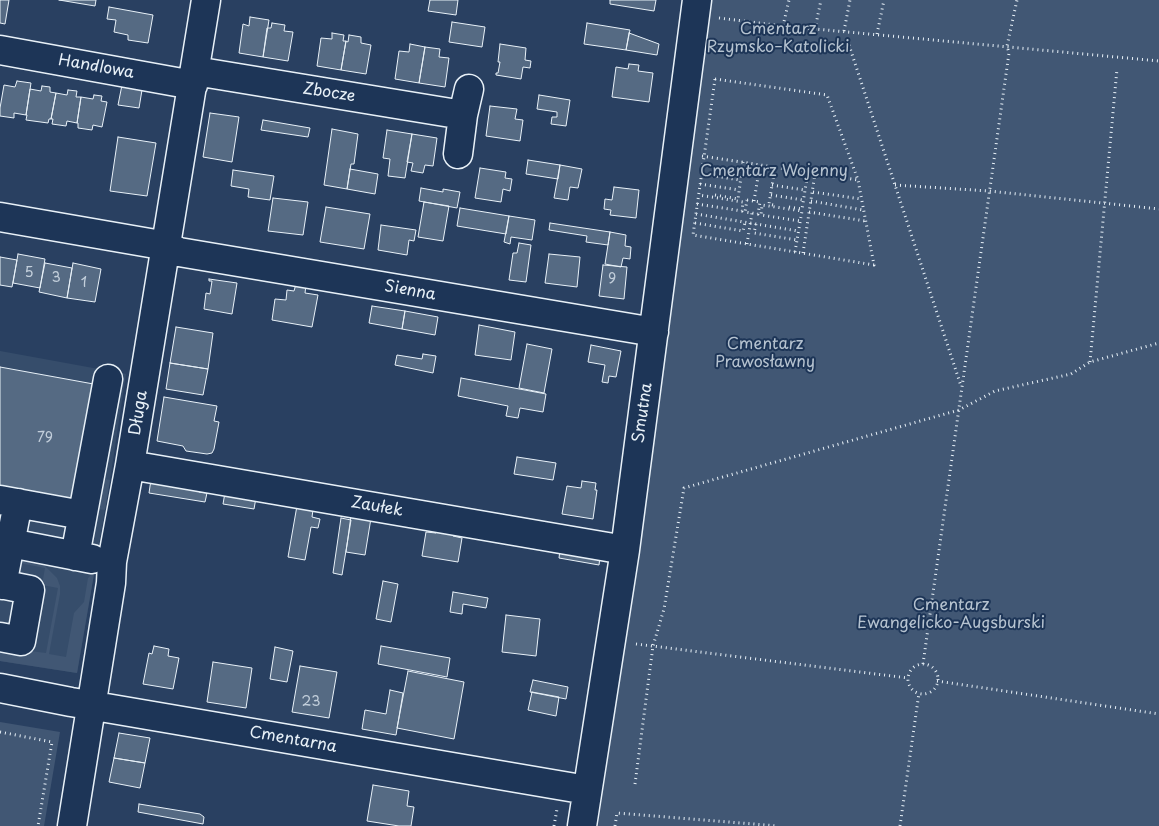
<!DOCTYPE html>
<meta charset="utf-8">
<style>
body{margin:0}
canvas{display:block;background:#294061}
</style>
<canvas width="1159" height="826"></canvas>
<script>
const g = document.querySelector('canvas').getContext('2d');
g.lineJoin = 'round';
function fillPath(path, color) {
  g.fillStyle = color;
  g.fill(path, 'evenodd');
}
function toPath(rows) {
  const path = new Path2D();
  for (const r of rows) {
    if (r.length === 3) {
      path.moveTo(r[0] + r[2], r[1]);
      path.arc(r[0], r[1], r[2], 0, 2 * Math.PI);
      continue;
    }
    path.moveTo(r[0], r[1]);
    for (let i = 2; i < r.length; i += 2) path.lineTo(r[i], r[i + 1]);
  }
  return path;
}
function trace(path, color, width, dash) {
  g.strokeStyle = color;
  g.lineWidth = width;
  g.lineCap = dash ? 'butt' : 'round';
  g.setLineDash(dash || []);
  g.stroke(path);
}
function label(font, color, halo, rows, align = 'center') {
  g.font = font + ' "Playpen Sans",sans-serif';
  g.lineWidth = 4;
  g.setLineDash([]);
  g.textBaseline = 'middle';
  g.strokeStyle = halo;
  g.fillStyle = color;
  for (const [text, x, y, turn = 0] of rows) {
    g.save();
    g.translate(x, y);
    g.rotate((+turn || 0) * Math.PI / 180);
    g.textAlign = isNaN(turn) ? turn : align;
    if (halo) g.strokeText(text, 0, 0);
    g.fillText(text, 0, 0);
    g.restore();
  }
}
fillPath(toPath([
 [0,351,126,374,110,480,77,673,0,661]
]), '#364d6b');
fillPath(toPath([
 [712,0,1159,0,1159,826,598,826,648,488,669,330,679,243],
 [105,479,110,480,105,510,91,508],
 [20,559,36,562,45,566,57,578,60,586,60,594,49,654,66,657,74,613,84,602,88,578,92,574,94,574,77,673,0,661,0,647,30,653,30,651,46,653,58,588,42,585,45,568,19,563],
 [0,722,60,732,44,826,0,826]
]), '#415774');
const building = toPath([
 [0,0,9,0,5,24,0,23,0,0],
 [59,0,96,0,95,6,59,0],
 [430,0,458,0,456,15,428,11,430,0],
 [610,0,656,0,654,11,610,4,610,0],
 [109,7,153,15,148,43,128,40,128,35,114,32,116,20,107,19,109,7],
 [250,17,269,20,263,57,239,53,243,24,249,26,250,17],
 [452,22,485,27,482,47,449,42,452,22],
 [272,23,285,25,284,31,293,32,288,61,263,57,267,28,271,28,272,23],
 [587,23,630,30,626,50,584,44,587,23],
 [332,33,344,35,343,41,346,41,341,70,317,66,321,38,332,39,332,33],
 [629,33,659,44,657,55,626,50,629,33],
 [349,35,361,37,361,43,371,45,366,74,341,70,346,41,348,42,349,35],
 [410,44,425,47,419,83,395,79,399,51,409,52,410,44],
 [500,44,526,48,525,60,531,61,530,68,523,67,521,79,496,75,496,73,498,73,500,62,498,62,500,44],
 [425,47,440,49,439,57,449,58,445,87,419,83,425,47],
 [629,64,639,65,638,71,653,73,649,102,612,97,616,67,628,69,629,64],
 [123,80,143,84,139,108,118,105,123,80],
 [17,81,31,83,26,115,14,113,14,118,0,116,0,108,4,85,15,87,17,81],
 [42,86,50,87,50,92,56,93,51,119,49,119,48,123,26,120,27,115,26,115,30,89,41,91,42,86],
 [68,90,77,91,76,97,81,97,77,123,67,121,66,126,52,124,53,119,51,119,56,93,67,95,68,90],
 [94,95,102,96,101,101,107,102,102,127,93,125,92,130,78,128,78,123,77,123,81,97,93,99,94,95],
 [539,95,570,100,566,126,551,124,552,117,557,117,557,112,537,109,539,95],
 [490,106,517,109,515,119,523,120,520,141,486,136,490,106],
 [210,113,239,117,232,162,203,157,210,113],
 [263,120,310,128,308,137,261,130,263,120],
 [332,129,358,134,354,164,351,164,347,189,324,185,332,129],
 [387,130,412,134,405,178,388,176,390,159,383,158,387,130],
 [412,134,437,138,433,166,425,165,423,173,411,171,413,163,407,162,412,134],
 [118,137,156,143,147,196,110,191,118,137],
 [528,160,560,165,558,179,526,174,528,160],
 [560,165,582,169,578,188,570,187,568,200,554,198,560,165],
 [480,168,506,172,505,178,512,179,510,191,503,189,501,202,475,198,480,168],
 [350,169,378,174,375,194,347,189,350,169],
 [233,170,274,176,270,200,248,197,249,189,231,186,233,170],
 [614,187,639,190,636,218,610,215,611,210,604,209,605,199,612,200,614,187],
 [421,188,443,192,443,189,460,192,457,208,419,201,421,188],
 [273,198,308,202,303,235,268,231,273,198],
 [424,202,449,206,443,241,418,237,424,202],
 [326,207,370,214,364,249,320,242,326,207],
 [460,208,509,216,506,234,457,226,460,208],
 [509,216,535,220,532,240,511,237,510,244,504,242,509,216],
 [550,223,610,232,608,245,586,242,587,236,549,230,550,223],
 [381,225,416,230,414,241,409,240,407,255,378,250,381,225],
 [610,232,626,235,625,246,631,247,630,259,623,258,621,267,605,264,610,232],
 [519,243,531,245,526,282,509,280,513,253,517,253,519,243],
 [18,254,45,259,40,288,13,283,18,254],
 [549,254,580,257,577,287,545,283,549,254],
 [0,257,17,260,12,287,0,285,0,257],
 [45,263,72,268,67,298,39,292,45,263],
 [73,263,101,269,95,302,67,298,73,263],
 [603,265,627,267,624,299,599,296,603,265],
 [209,279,237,283,232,314,204,309,206,293,210,294,212,281,209,281,209,279],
 [296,284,306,285,305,293,318,295,312,327,272,320,275,299,286,300,287,290,294,291,296,284],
 [372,306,405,311,402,329,369,323,372,306],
 [405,311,438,317,435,335,402,329,405,311],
 [479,325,515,332,511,360,475,355,479,325],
 [176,327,213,333,208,369,170,363,176,327],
 [527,344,552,349,544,393,519,388,527,344],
 [591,345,621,351,616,377,609,376,608,383,602,382,605,365,588,362,591,345],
 [423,354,436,356,433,373,395,365,397,355,422,359,423,354],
 [170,363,208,369,203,395,166,389,170,363],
 [0,367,99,385,77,504,0,490,0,367],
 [461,378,546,394,543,412,520,408,518,418,506,416,508,406,458,396,461,378],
 [164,397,217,406,214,421,219,422,214,449,212,453,207,454,186,451,183,446,157,441,164,397],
 [517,457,556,463,553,480,514,474,517,457],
 [152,473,201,481,199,492,207,493,205,502,149,493,152,473],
 [582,481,596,483,595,490,597,490,593,519,562,514,567,486,581,488,582,481],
 [226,487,257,492,254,509,223,504,226,487],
 [298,500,314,503,312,517,320,519,318,528,311,527,305,560,288,557,298,500],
 [351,516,371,518,365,555,346,552,351,516],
 [341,518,351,520,342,575,333,573,341,518],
 [436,528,454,531,453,536,462,538,458,562,422,556,426,532,436,533,436,528],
 [561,542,601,549,599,565,559,558,561,542],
 [383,581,398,584,391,622,376,619,383,581],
 [453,592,488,598,486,608,463,604,462,614,450,612,453,592],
 [506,615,540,619,536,656,502,652,506,615],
 [154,646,169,649,168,656,179,658,173,689,143,684,149,653,152,654,154,646],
 [381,646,450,658,447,677,378,664,381,646],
 [275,647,293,651,287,682,270,679,275,647],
 [213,662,252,668,246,708,207,702,213,662],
 [300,666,337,672,329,718,292,712,300,666],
 [408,671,464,682,454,739,397,728,408,671],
 [533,680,568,687,566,699,530,692,533,680],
 [390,690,403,693,396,735,362,729,365,710,386,714,390,690],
 [532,692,559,697,556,716,528,710,532,692],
 [119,733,150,738,145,763,114,758,119,733],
 [114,758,145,763,140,788,109,782,114,758],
 [373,785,409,791,407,806,414,807,411,826,399,826,367,821,373,785],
 [139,804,200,814,204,817,203,824,138,812,139,804]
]);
fillPath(building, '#556a83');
trace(building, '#e8f1f8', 1);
const minor = toPath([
 [0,50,193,85],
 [195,71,463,115],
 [458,154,463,115,469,89],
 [0,217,167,246,179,252,654,332],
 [130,465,625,550],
 [0,500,82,515],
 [0,541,92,559],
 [75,556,108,379],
 [0,584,30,590,21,641,0,637],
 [2,585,18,503],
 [0,688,71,702,587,790],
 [72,826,111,583,112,562,130,465,206,0],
 [582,826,625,550,697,0]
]);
trace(minor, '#e8f1f8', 31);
trace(toPath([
 [719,18,783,26,1159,61],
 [783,26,789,0],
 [815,29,821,0],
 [844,31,850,0],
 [877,34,884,0],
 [849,45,961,386],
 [715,79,827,95,858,180,874,265,693,235,715,79],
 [702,156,858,180],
 [702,174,740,180],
 [700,184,739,190],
 [772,185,805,190],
 [895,185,989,191,1159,209],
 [813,192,861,199],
 [715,195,738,199,743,162],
 [771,195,803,200],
 [747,200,760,202,758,214,745,212,747,200],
 [754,201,760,165],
 [811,201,863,210],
 [697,204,742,211,743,202,699,195],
 [773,205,769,204,775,167],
 [789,207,802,209,808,172],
 [809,212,865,221],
 [696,214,798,231],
 [695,223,743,231,745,222],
 [756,224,754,233,797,240,802,211,762,205,761,215,800,221],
 [747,244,752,213],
 [795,252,797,240],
 [803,253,815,173],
 [1090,362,1117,69],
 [636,644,908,678],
 [923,664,1009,53,1007,46,1017,0],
 [923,679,15],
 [937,681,1159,714],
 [0,732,52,742,38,826],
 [635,784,653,646,664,609,684,488,959,410,995,391,1071,374,1090,362,1159,343],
 [554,826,557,809],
 [615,826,617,813,778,826],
 [900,826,919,693]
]), '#e8f1f8', 3, [1, 4]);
trace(minor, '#1d3557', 28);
label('14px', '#c3cfdb', null, [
 ["5",29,273],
 ["3",56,278],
 ["9",612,279],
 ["1",84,283],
 ["79",45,438],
 ["23",311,702]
]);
label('16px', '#b6c3d0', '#1d3557', [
 ["Cmentarz",778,30],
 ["Rzymsko–Katolicki",778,48],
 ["Cmentarz Wojenny",774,172],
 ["Cmentarz",765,345],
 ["Prawosławny",765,363],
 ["Cmentarz",951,606],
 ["Ewangelicko-Augsburski",951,624]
]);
label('16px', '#e8f1f8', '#1d3557', [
 ["Handlowa",96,67,10],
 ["Zbocze",329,93,9],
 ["Sienna",410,291,10],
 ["Długa",139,413,-81],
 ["Smutna",643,413,-82],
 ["Zaułek",377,507,10],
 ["Cmentarna",293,740,10]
]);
</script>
